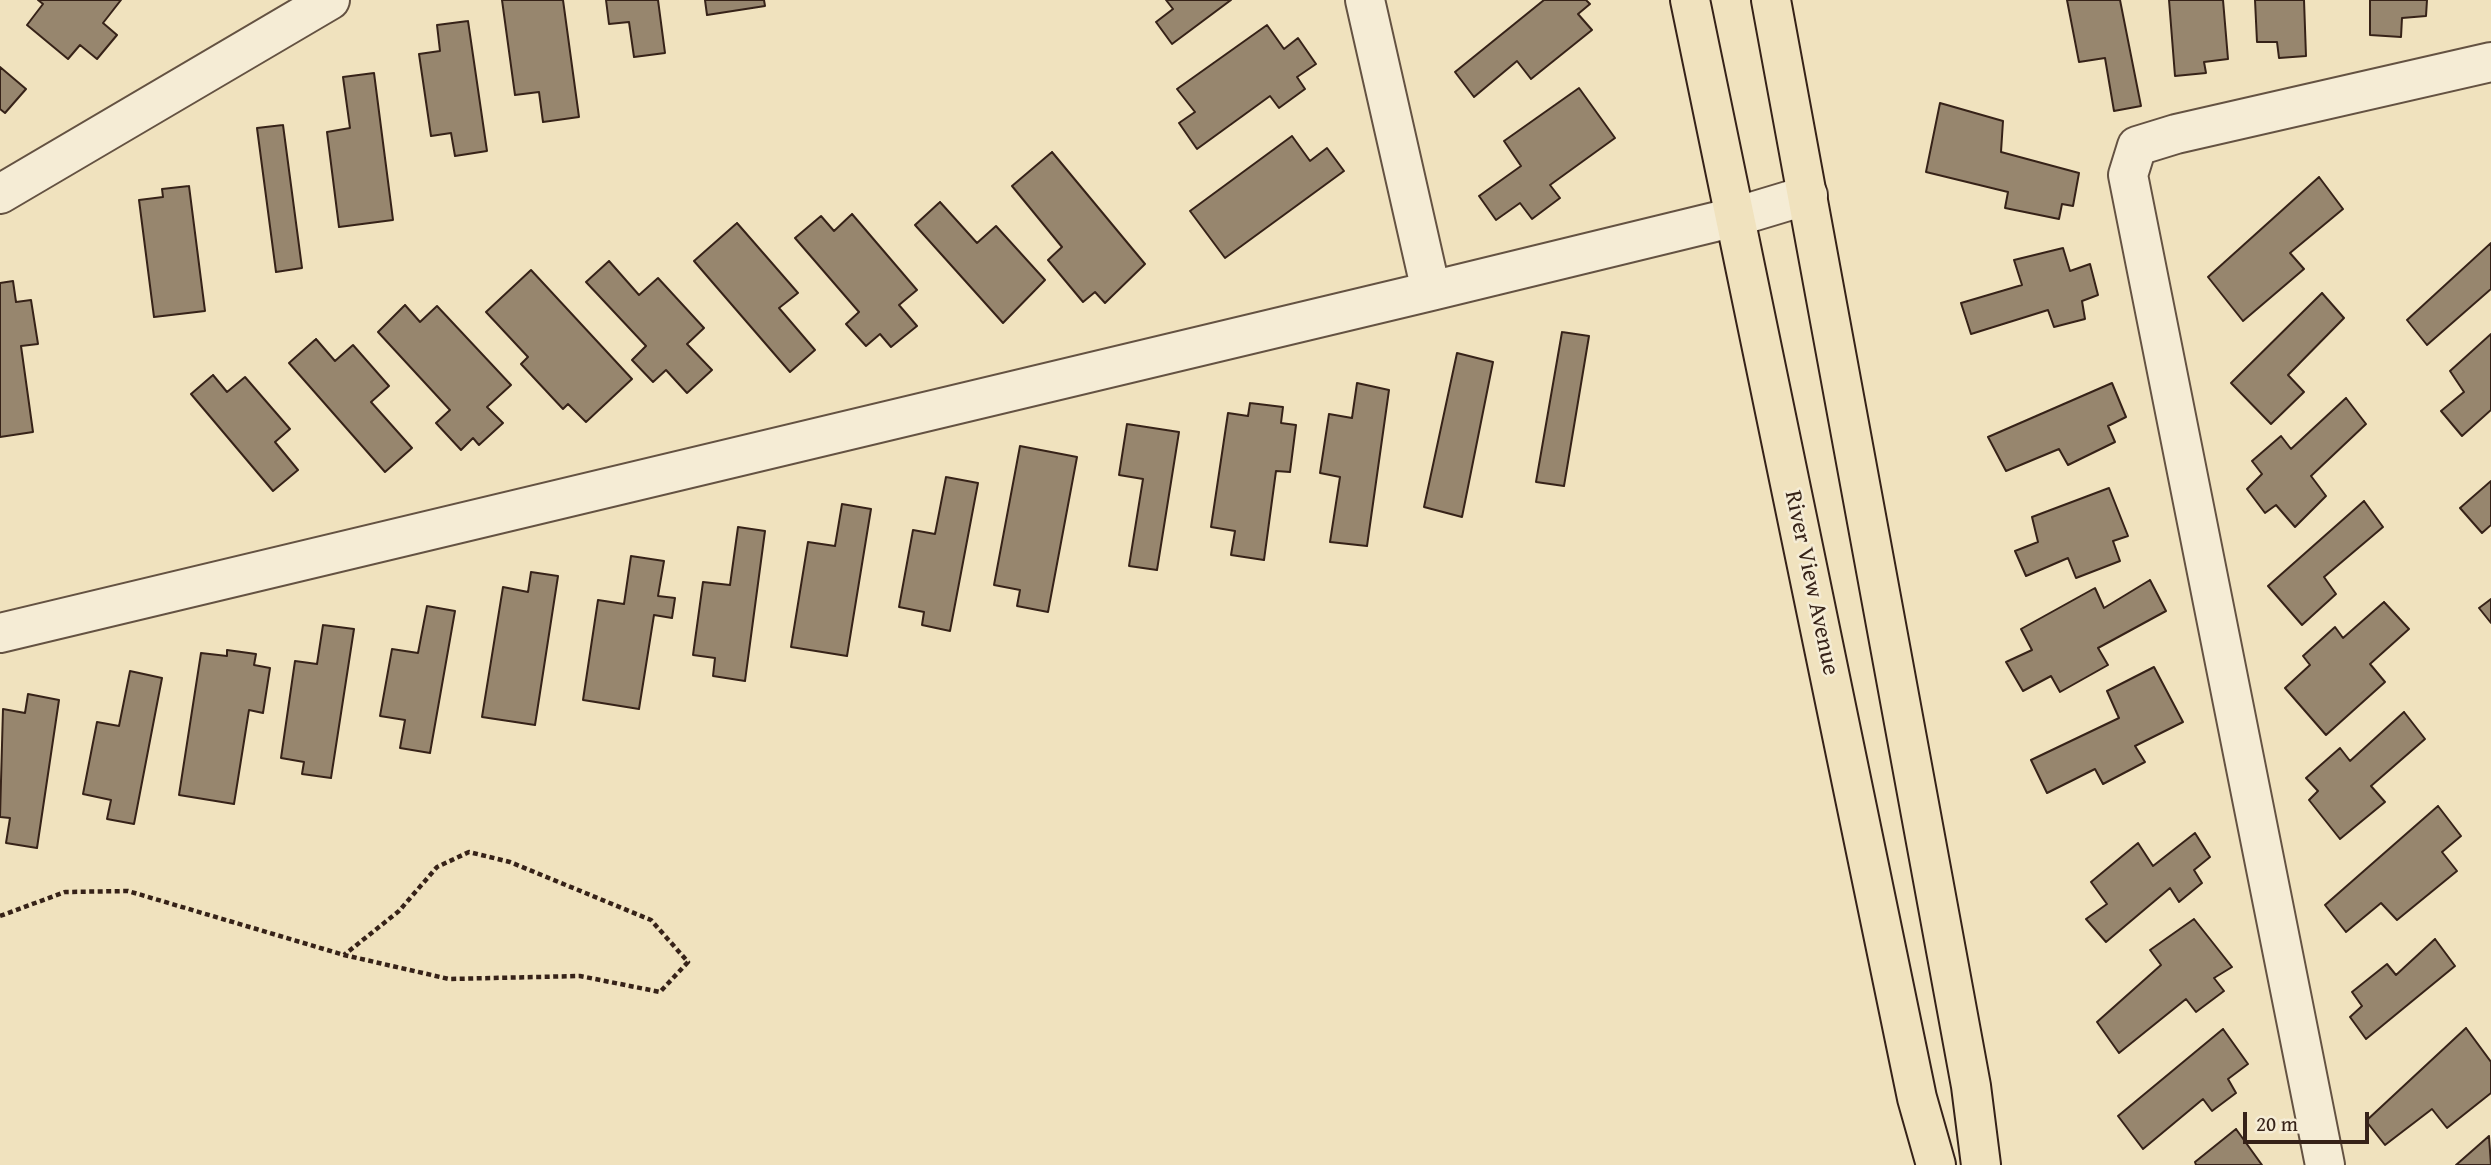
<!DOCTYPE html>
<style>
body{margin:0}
#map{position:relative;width:2491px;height:1165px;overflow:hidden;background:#f0e2be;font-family:"Gentium Book Plus",serif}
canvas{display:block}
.scale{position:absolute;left:2243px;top:1112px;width:126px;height:32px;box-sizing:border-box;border:4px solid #362218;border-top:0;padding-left:9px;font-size:21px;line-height:24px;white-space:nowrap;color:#362218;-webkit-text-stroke:5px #f5ecd5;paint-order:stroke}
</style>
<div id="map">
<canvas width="2491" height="1165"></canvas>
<div class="scale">20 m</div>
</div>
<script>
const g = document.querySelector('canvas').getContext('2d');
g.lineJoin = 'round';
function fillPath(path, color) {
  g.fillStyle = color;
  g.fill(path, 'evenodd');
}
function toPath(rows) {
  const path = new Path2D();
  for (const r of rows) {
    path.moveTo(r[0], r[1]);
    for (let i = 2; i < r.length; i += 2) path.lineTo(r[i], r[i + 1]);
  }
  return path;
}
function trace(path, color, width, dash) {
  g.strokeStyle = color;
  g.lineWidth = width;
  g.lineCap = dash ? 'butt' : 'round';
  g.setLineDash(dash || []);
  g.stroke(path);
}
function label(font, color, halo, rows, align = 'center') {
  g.font = font + ' "Gentium Book Plus",serif';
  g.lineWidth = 5;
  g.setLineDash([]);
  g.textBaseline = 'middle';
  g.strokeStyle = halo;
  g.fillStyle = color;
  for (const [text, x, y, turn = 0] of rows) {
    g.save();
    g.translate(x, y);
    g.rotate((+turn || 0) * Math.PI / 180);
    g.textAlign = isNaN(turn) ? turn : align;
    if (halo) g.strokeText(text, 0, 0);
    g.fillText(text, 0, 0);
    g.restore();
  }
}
const building = toPath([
 [38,0,121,0,103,23,117,35,97,59,80,45,68,59,27,25,43,4,38,0],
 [502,0,563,0,579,117,543,122,539,92,515,95,502,0],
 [606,0,658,0,665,53,634,57,629,22,609,24,606,0],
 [705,0,764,0,765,6,707,15,705,0],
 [1166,0,1231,0,1172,44,1156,22,1173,9,1166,0],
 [1544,0,1586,0,1590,4,1578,14,1592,30,1531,79,1517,61,1474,97,1455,72,1544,0],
 [2067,0,2120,0,2141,106,2114,111,2105,58,2079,62,2067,0],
 [2169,0,2223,0,2228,59,2204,62,2206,73,2175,76,2169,0],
 [2255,0,2304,0,2306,56,2279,58,2277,42,2257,42,2255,0],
 [2370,0,2427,0,2426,16,2402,18,2401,37,2370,35,2370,0],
 [468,21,487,151,455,156,451,133,431,136,419,54,440,51,437,25,468,21],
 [1267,25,1284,49,1298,38,1316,64,1297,77,1305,89,1279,108,1270,96,1197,149,1179,123,1195,112,1177,89,1267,25],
 [0,67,26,89,5,113,0,109,0,67],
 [374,73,393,220,339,227,327,132,350,128,343,77,374,73],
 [1579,88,1615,138,1550,185,1560,198,1532,219,1520,203,1496,220,1479,196,1521,166,1504,141,1579,88],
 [1940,103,2003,121,2001,152,2079,173,2073,206,2062,204,2059,219,2005,208,2008,192,1926,172,1940,103],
 [283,125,302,268,276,272,257,128,283,125],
 [1292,136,1310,161,1327,148,1344,171,1225,258,1190,211,1292,136],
 [1052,152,1145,264,1105,303,1095,292,1083,302,1048,260,1062,247,1012,186,1052,152],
 [2319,177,2343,209,2290,253,2304,269,2243,321,2208,277,2319,177],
 [189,186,205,311,154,317,139,200,163,197,162,189,189,186],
 [940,202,977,243,996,226,1045,280,1003,323,915,225,940,202],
 [852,214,917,290,899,305,917,326,891,347,880,334,866,346,846,324,859,312,795,238,821,216,834,231,852,214],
 [737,223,798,293,779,308,815,350,790,372,694,261,737,223],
 [2491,243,2491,289,2427,345,2407,320,2491,243],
 [2063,248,2070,271,2090,264,2098,295,2082,301,2085,319,2054,327,2048,310,1971,334,1961,303,2022,285,2014,260,2063,248],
 [609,261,639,295,658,278,704,328,687,344,712,370,687,393,666,370,653,382,632,360,646,346,586,282,609,261],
 [531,270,632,379,586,422,568,404,563,409,521,364,528,357,486,312,531,270],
 [13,281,16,302,31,300,38,344,21,346,33,432,0,437,0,283,13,281],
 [2322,293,2344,318,2288,375,2304,392,2271,424,2231,383,2322,293],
 [405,305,420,322,437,306,511,385,487,407,503,423,479,445,473,438,461,450,436,423,450,410,378,332,405,305],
 [1562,332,1589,336,1564,486,1536,482,1562,332],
 [2491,334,2491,410,2462,436,2441,411,2464,392,2450,371,2491,334],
 [316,339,335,361,353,345,389,386,371,402,412,448,385,472,289,363,316,339],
 [1457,353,1493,362,1462,517,1424,507,1457,353],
 [213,375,227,392,245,377,290,429,275,442,298,470,273,491,191,394,213,375],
 [1357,383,1389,390,1367,546,1330,542,1340,477,1320,473,1329,414,1352,418,1357,383],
 [2112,383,2126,417,2108,426,2115,442,2068,465,2059,449,2006,471,1988,437,2112,383],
 [2346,398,2366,424,2311,476,2326,496,2295,527,2276,505,2265,513,2247,489,2262,474,2252,461,2281,436,2291,449,2346,398],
 [1250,403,1283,407,1281,423,1296,425,1290,472,1276,471,1264,560,1231,555,1235,531,1211,527,1228,413,1248,416,1250,403],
 [1127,424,1179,432,1157,570,1129,566,1143,479,1119,475,1127,424],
 [1020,446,1077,457,1048,612,1017,606,1020,590,994,585,1020,446],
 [946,477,978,483,950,631,922,625,924,612,899,607,913,530,935,534,946,477],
 [2491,481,2491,525,2482,533,2460,508,2491,481],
 [2109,488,2128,536,2113,541,2120,561,2076,578,2068,558,2026,576,2015,551,2038,542,2032,517,2109,488],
 [2364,501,2383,527,2324,577,2336,594,2302,625,2268,586,2364,501],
 [842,504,871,509,847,656,791,647,808,542,835,546,842,504],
 [738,527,765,531,745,681,713,676,715,658,693,655,703,582,730,585,738,527],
 [631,556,664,561,658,596,675,598,672,618,654,615,639,709,583,700,598,600,624,604,631,556],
 [531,572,558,576,535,725,482,717,503,587,528,592,531,572],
 [2150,580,2166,611,2098,648,2108,665,2060,692,2051,676,2023,691,2006,662,2032,650,2021,629,2095,588,2104,608,2150,580],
 [2491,599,2491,623,2479,608,2491,599],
 [2384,602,2409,629,2370,664,2385,682,2326,735,2285,688,2310,665,2303,656,2335,627,2343,638,2384,602],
 [427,606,455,611,430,753,400,748,405,720,380,716,392,649,418,653,427,606],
 [323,625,354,629,331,778,302,774,304,762,281,758,295,661,317,664,323,625],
 [227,650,256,654,254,665,270,668,263,713,249,710,234,804,179,795,201,653,227,656,227,650],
 [2154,667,2183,722,2135,746,2145,762,2103,784,2095,769,2047,793,2031,760,2119,718,2107,691,2154,667],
 [130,671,162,678,134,824,107,819,111,800,83,794,97,722,119,726,130,671],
 [28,694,59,700,37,848,6,843,10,818,0,817,3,709,25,713,28,694],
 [2404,712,2425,739,2371,786,2385,802,2340,839,2309,800,2318,791,2306,778,2340,748,2350,761,2404,712],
 [2438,806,2461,836,2442,852,2457,871,2397,920,2381,903,2346,932,2325,905,2438,806],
 [2195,833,2210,857,2194,870,2202,883,2179,902,2170,888,2106,942,2086,919,2107,904,2091,882,2138,843,2153,866,2195,833],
 [2194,919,2232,967,2214,978,2224,991,2196,1012,2186,999,2119,1053,2097,1022,2161,965,2150,950,2194,919],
 [2435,939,2455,966,2366,1039,2350,1017,2362,1006,2352,992,2387,964,2396,975,2435,939],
 [2466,1028,2491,1062,2491,1093,2447,1128,2432,1109,2385,1145,2366,1121,2466,1028],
 [2223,1029,2248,1064,2228,1079,2236,1093,2212,1111,2203,1099,2143,1149,2118,1116,2223,1029],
 [2236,1129,2262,1165,2196,1165,2195,1162,2236,1129],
 [2489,1136,2491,1165,2456,1165,2489,1136]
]);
fillPath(building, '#97866e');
trace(building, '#362218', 2);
const minor = toPath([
 [1365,0,1431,291],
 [0,194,330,0],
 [0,633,1431,291,1735,217,1808,195],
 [2325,1165,2128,175,2137,146,2176,134,2491,62]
]);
const major = toPath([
 [1690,0,1917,1098,1936,1165],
 [1771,0,1971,1086,1981,1165]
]);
trace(minor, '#645242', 42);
trace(major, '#362218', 42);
trace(toPath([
 [0,916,65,892,128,891,344,955,449,979,580,976,660,992,688,962,651,920,510,862,469,852,437,867,399,911,344,955]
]), '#362218', 4.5, [5, 3.5]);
trace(minor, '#f5ecd5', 38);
trace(major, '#f0e2be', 38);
label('24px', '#362218', '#f5ecd5', [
 ["River View Avenue",1811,583,78]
]);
</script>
